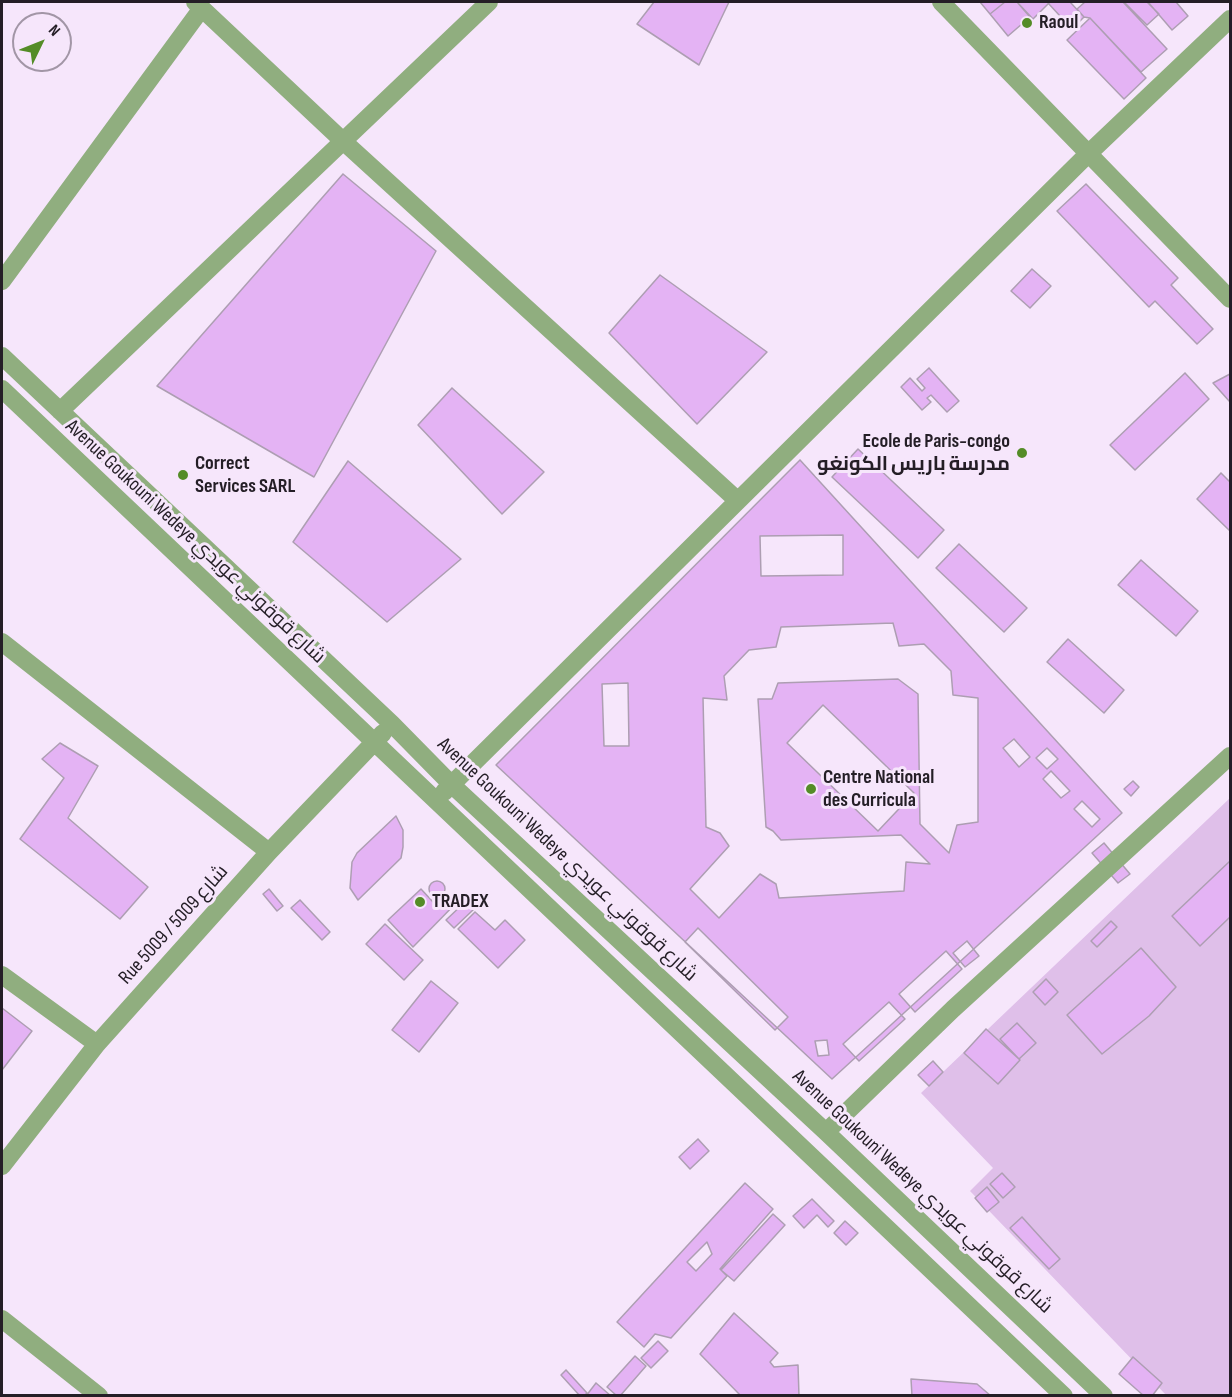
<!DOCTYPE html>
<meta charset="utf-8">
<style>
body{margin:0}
#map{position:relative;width:1232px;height:1397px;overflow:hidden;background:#f6e6fb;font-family:"Sofia Sans Condensed",sans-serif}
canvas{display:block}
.frame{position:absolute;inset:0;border:3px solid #241e26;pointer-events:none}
.north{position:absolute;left:12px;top:12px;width:60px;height:60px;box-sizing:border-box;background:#f6e6fb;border:2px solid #a296a6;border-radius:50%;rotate:47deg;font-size:16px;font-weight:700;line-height:24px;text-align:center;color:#241e26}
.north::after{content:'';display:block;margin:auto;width:21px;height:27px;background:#548c27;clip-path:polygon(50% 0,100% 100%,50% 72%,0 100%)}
</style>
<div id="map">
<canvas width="1232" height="1397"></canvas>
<div class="frame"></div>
<div class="north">N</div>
</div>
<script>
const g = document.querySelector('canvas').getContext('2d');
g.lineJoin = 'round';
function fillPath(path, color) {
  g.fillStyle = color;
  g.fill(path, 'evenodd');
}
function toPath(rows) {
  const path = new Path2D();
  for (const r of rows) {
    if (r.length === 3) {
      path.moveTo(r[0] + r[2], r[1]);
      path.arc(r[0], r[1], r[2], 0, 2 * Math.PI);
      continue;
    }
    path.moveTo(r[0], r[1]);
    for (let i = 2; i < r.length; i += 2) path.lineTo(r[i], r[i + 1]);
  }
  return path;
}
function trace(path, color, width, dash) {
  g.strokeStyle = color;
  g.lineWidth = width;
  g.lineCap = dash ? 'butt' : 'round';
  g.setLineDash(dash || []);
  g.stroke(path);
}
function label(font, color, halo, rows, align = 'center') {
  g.font = font + ' "Sofia Sans Condensed",Cairo,sans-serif';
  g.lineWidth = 6;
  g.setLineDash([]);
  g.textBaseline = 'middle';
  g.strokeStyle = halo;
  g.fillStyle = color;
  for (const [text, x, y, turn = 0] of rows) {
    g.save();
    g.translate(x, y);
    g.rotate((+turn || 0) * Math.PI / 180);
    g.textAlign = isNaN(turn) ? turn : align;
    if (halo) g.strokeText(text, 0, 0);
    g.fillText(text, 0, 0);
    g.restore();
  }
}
fillPath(toPath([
 [1230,798,1230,1395,1166,1395,970,1191,993,1168,921,1093]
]), '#dfbfe9');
const building = toPath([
 [654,2,729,2,699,65,637,24,654,2],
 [980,2,1005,2,990,14,980,2],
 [1005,2,1017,2,1030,17,1008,36,990,14,1005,2],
 [1017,2,1050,2,1033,19,1017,2],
 [1050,2,1070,2,1084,17,1072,29,1048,3,1050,2],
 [1085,2,1123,2,1167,49,1141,72,1090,18,1084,17,1077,9,1085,2],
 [1124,2,1147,2,1159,14,1147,25,1124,2],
 [1148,2,1176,2,1188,16,1172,30,1148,2],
 [1090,18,1146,78,1124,99,1067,40,1090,18],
 [343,174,436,251,314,477,157,386,343,174],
 [1086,184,1178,278,1171,285,1213,329,1197,344,1155,301,1149,307,1057,211,1086,184],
 [1032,269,1051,286,1030,308,1011,291,1032,269],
 [660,275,767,352,697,424,609,333,660,275],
 [929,368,959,401,947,412,931,395,927,398,931,402,922,410,901,387,910,378,922,391,925,388,917,379,929,368],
 [1185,373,1209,399,1135,470,1110,445,1185,373],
 [1230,374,1230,402,1213,383,1230,374],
 [452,388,544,472,502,514,418,425,452,388],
 [858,449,944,530,918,558,832,477,858,449],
 [800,460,1122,813,832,1079,496,765,800,460],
 [348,461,461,559,387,622,293,542,348,461],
 [1221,473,1230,482,1230,531,1197,499,1221,473],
 [843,535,843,575,761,576,760,536,843,535],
 [959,544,1027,608,1004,632,936,568,959,544],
 [1141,560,1198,611,1176,636,1118,585,1141,560],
 [893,623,899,646,924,644,951,671,953,695,978,698,978,822,957,825,949,853,920,824,918,694,898,679,778,683,772,699,758,699,766,827,773,831,781,840,901,835,930,864,906,862,904,891,779,898,776,884,760,874,719,918,690,889,729,846,720,833,706,827,703,698,727,700,724,676,749,650,776,647,781,627,893,623],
 [1068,639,1124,690,1104,713,1047,662,1068,639],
 [628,683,629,746,604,746,602,684,628,683],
 [823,705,914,793,878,831,787,743,823,705],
 [1014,739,1030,757,1019,767,1003,748,1014,739],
 [60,743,98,766,68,818,148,887,120,919,20,839,64,778,42,759,60,743],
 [1047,748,1058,759,1047,769,1036,758,1047,748],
 [1051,771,1070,791,1061,798,1043,779,1051,771],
 [1133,781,1139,787,1131,796,1124,789,1133,781],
 [1082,801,1100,819,1092,827,1074,809,1082,801],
 [396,816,403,830,403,847,401,858,358,900,350,888,352,862,357,853,396,816],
 [1104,843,1130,874,1118,883,1092,853,1104,843],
 [1230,861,1230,917,1200,946,1172,916,1230,861],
 [437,889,8],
 [269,889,283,906,277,911,263,894,269,889],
 [421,889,433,902,452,899,461,893,464,895,413,947,388,920,421,889],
 [300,900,330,932,322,940,291,908,300,900],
 [465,902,473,910,454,928,446,920,465,902],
 [475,912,495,930,505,920,525,940,498,968,458,929,475,912],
 [1111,921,1117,927,1097,947,1091,941,1111,921],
 [385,924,423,960,404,980,366,944,385,924],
 [698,928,788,1017,775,1030,685,942,698,928],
 [967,941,979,956,965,967,953,953,967,941],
 [1141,948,1176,987,1149,1016,1102,1054,1067,1015,1141,948],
 [946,951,962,969,915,1012,899,994,946,951],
 [1046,979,1058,992,1045,1005,1033,992,1046,979],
 [431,981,458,1003,419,1052,392,1030,431,981],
 [889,1002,905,1019,859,1061,843,1044,889,1002],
 [2,1008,32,1031,2,1070,2,1008],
 [1017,1023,1036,1043,1019,1059,1000,1039,1017,1023],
 [986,1029,1020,1060,998,1084,964,1053,986,1029],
 [827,1040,829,1055,818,1056,815,1041,827,1040],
 [933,1061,943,1072,929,1086,918,1075,933,1061],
 [698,1139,709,1151,690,1169,679,1157,698,1139],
 [1002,1173,1015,1187,1003,1198,990,1184,1002,1173],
 [745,1183,773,1209,720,1269,727,1276,671,1338,655,1334,644,1347,617,1322,745,1183],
 [987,1187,999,1202,987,1212,975,1198,987,1187],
 [812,1199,834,1221,828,1227,817,1215,804,1228,793,1216,812,1199],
 [773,1214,785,1225,734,1281,721,1270,773,1214],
 [1022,1217,1060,1259,1049,1269,1010,1228,1022,1217],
 [845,1221,858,1233,846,1245,834,1233,845,1221],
 [707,1242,712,1254,696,1271,687,1262,707,1242],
 [734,1313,778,1353,770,1362,774,1367,798,1365,799,1396,741,1396,700,1354,734,1313],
 [658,1341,668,1351,651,1368,641,1358,658,1341],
 [635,1356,646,1366,620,1396,617,1396,607,1387,635,1356],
 [1133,1357,1162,1383,1152,1396,1144,1396,1119,1374,1133,1357],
 [566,1370,587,1393,584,1396,580,1396,561,1375,566,1370],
 [911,1379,977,1384,991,1396,912,1396,911,1379],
 [596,1383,611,1396,586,1396,596,1383]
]);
fillPath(building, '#e4b3f4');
trace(building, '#ad9eb2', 1.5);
trace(toPath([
 [195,2,343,141,737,500],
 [941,2,1230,299],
 [2,281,202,8],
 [2,356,392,724,451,784,826,1132,1104,1396],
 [2,389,1064,1396],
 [60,411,489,2],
 [2,642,269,852],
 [444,792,1088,154,1230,19],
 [2,975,97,1044],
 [826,1132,953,1009,1230,756],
 [2,1166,97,1044,269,852,383,733],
 [2,1319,99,1396]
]), '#90ae7f', 18);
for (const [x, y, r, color] of [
 [1027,23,6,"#548c27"],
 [1022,453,6,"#548c27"],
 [183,475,6,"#548c27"],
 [811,789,6,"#548c27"],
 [420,902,6,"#548c27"]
]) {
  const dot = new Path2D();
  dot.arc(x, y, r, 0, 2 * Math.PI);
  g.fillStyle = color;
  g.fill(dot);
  trace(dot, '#f6e6fb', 2);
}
label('bold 20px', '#241e26', '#f6e6fb', [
 ["Raoul",1039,23],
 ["Ecole de Paris-congo",1010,442,"right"],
 ["مدرسة باريس الكونغو",1010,465,"right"],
 ["Correct",195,464],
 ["Services SARL",195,487],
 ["Centre National",823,778],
 ["des Curricula",823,801],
 ["TRADEX",432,902]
], 'left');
label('20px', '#241e26', '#f6e6fb', [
 ["Avenue Goukouni Wedeye شارع قوقوني عويدي",195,542,43],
 ["Avenue Goukouni Wedeye شارع قوقوني عويدي",567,860,43],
 ["Rue 5009 / شارع 5009",174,925,-48],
 ["Avenue Goukouni Wedeye شارع قوقوني عويدي",922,1192,43]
]);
</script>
